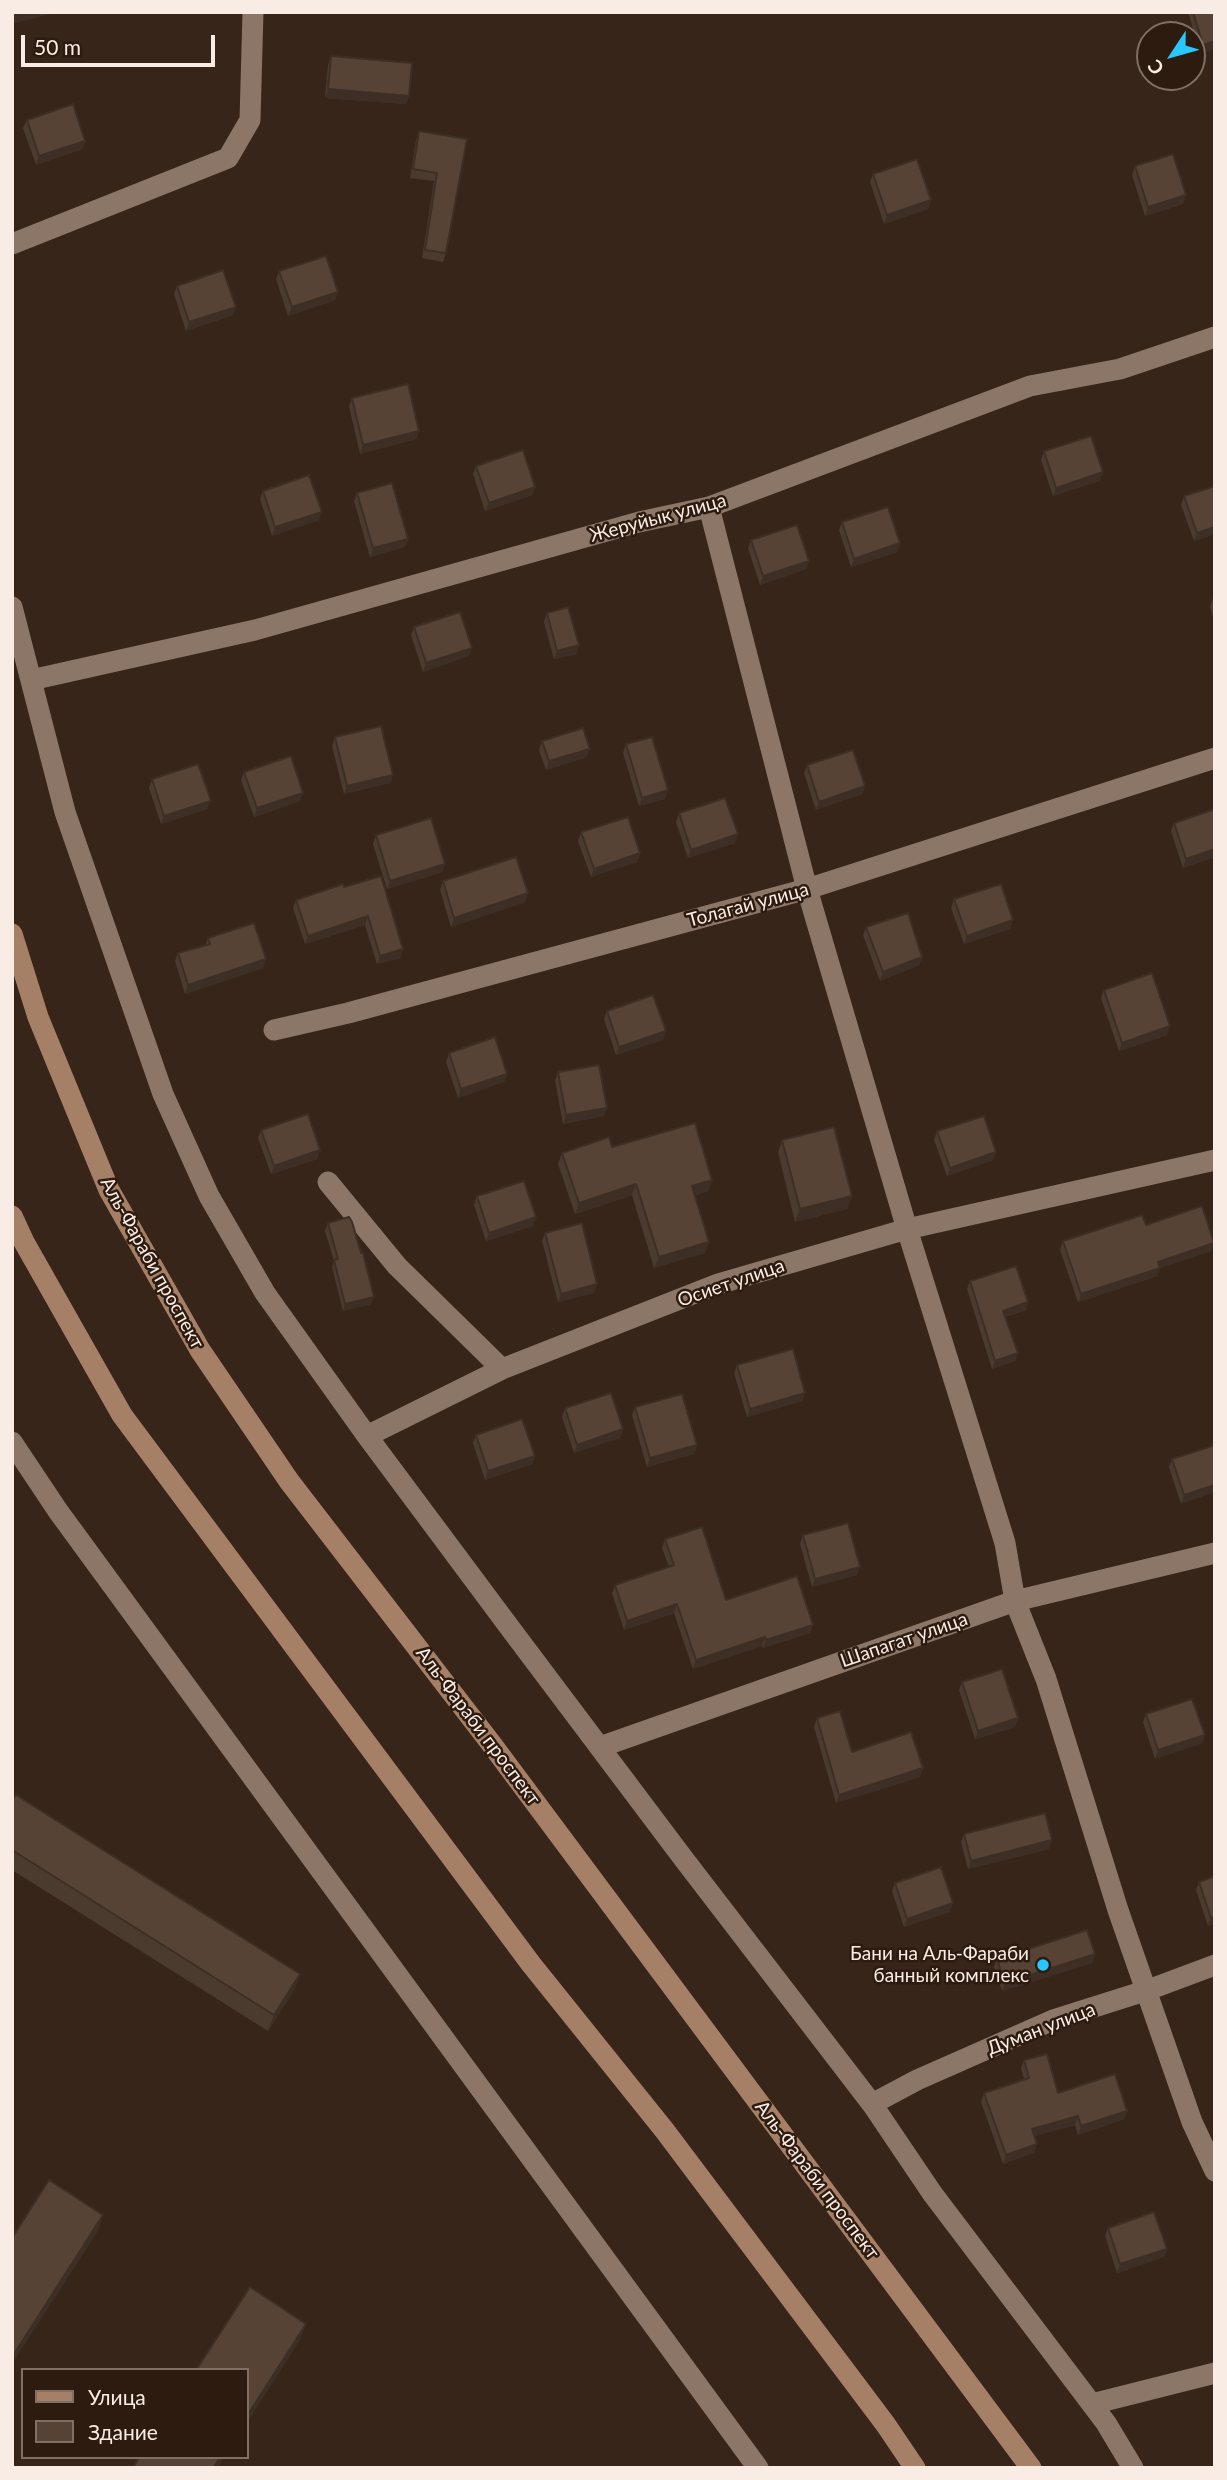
<!DOCTYPE html>
<meta charset="utf-8">
<style>
body{margin:0}
#map{position:relative;width:1227px;height:2480px;overflow:hidden;background:#372519;font-family:Lato,sans-serif}
canvas{display:block}
.frame{position:absolute;inset:0;border:14px solid #f9ece4;pointer-events:none}
.legend{position:absolute;left:21px;top:2368px;width:228px;height:91px;box-sizing:border-box;background:#2d1b0f;border:2px solid #7f6f64;margin:0;padding:9px 12px;list-style:none;font-size:21px;color:#f9ece4}
.legend li{display:flex;align-items:center;gap:14px;height:35px}
.legend b{width:35px;border:2px solid #7f6f64}
.north{position:absolute;left:1136px;top:21px;width:70px;height:70px;box-sizing:border-box;background:#2d1b0f;border:2px solid #7f6f64;border-radius:50%;rotate:234deg;font-size:19px;font-weight:700;line-height:28px;text-align:center;color:#f9ece4}
.north::after{content:'';display:block;margin:auto;width:24px;height:32px;background:#28c8ff;clip-path:polygon(50% 0,100% 100%,50% 72%,0 100%)}
.scale{position:absolute;left:21px;top:35px;width:194px;height:32px;box-sizing:border-box;border:4px solid #f9ece4;border-top:0;padding-left:9px;font-size:21px;line-height:24px;white-space:nowrap;color:#f9ece4;-webkit-text-stroke:5px #2d1b0f;paint-order:stroke}
</style>
<div id="map">
<canvas width="1227" height="2480"></canvas>
<div class="frame"></div>
<ul class="legend">
<li><b style="height:9px;background:#a68066"></b>Улица</li>
<li><b style="height:19px;background:#574336"></b>Здание</li>
</ul>
<div class="north">С</div>
<div class="scale">50 m</div>
</div>
<script>
const g = document.querySelector('canvas').getContext('2d');
g.lineJoin = 'round';
function toPath(rows) {
  const path = new Path2D();
  for (const r of rows) {
    path.moveTo(r[0], r[1]);
    for (let i = 2; i < r.length; i += 2) path.lineTo(r[i], r[i + 1]);
  }
  return path;
}
function trace(path, color, width, dash) {
  g.strokeStyle = color;
  g.lineWidth = width;
  g.lineCap = dash ? 'butt' : 'round';
  g.setLineDash(dash || []);
  g.stroke(path);
}
function fillPath(path, color) {
  g.fillStyle = color;
  g.fill(path, 'evenodd');
}
function label(font, color, halo, rows, align = 'center') {
  g.font = font + ' Lato,sans-serif';
  g.lineWidth = 5;
  g.setLineDash([]);
  g.textBaseline = 'middle';
  g.strokeStyle = halo;
  g.fillStyle = color;
  for (const [text, x, y, turn = 0] of rows) {
    g.save();
    g.translate(x, y);
    g.rotate((+turn || 0) * Math.PI / 180);
    g.textAlign = isNaN(turn) ? turn : align;
    if (halo) g.strokeText(text, 0, 0);
    g.fillText(text, 0, 0);
    g.restore();
  }
}
trace(toPath([
 [12,244,228,158,250,120,253,12],
 [709,507,807,889,907,1229,1005,1543,1015,1601,1046,1679,1118,1910,1192,2122,1215,2171],
 [12,607,65,812,163,1094,209,1196,265,1293,367,1436,513,1632,683,1858,872,2104,932,2193,1106,2423,1133,2468],
 [31,680,255,630,639,522,709,507,1030,386,1120,369,1215,337],
 [274,1030,348,1013,807,889,1215,758],
 [328,1182,397,1266,502,1369,718,1284,907,1229,1215,1160],
 [367,1436,502,1369],
 [12,1442,58,1511,758,2468],
 [600,1747,1015,1601,1215,1553],
 [872,2104,917,2080,1053,2020,1148,1990,1215,1965],
 [1092,2404,1215,2373]
]), '#8c7667', 21);
trace(toPath([
 [12,934,38,1017,109,1190,200,1350,289,1481,493,1746,1031,2468],
 [12,1216,24,1242,122,1415,531,1964,665,2131,886,2425,915,2468]
]), '#a68066', 21);
fillPath(toPath([
 [1188,12,1215,12,1215,49,1200,53],
 [331,56,409,96,406,104,325,98,328,65],
 [27,120,85,141,82,149,36,165,23,128],
 [419,131,467,139,446,253,443,262,422,258,434,181,410,178,416,140],
 [1135,166,1183,204,1145,216,1132,175],
 [873,174,931,200,928,209,884,224,870,182],
 [279,271,335,300,288,316,276,279],
 [177,286,236,307,233,315,186,331,174,294],
 [352,398,419,431,416,439,360,454,349,406],
 [1044,451,1100,481,1053,496,1041,460],
 [476,466,532,495,485,511,473,474],
 [1215,486,1215,534,1194,541,1181,505,1184,496],
 [263,491,319,520,272,536,260,499],
 [357,493,408,539,405,547,370,557,354,501],
 [842,522,900,543,897,552,851,567,839,530],
 [751,540,809,561,806,569,760,585,748,548],
 [1213,598,1215,598,1215,624,1210,607],
 [547,613,579,645,576,654,554,659,544,622],
 [414,627,469,656,423,672,411,635],
 [335,737,393,775,390,783,344,794,332,746],
 [542,741,590,749,586,757,546,770,539,750],
 [626,744,665,799,639,806,623,753],
 [807,765,865,786,862,794,816,810,804,773],
 [244,772,300,801,254,817,241,780],
 [152,779,207,809,161,824,149,788],
 [1215,809,1215,857,1183,868,1171,831,1174,823],
 [679,813,735,843,688,858,676,822],
 [581,832,640,853,637,862,591,877,578,841],
 [376,835,445,864,442,872,387,889,373,844],
 [443,881,525,902,451,927,440,890],
 [344,887,403,949,400,958,377,964,365,925,305,944,293,908,296,900],
 [954,899,1010,929,964,944,951,908],
 [866,927,922,957,919,965,880,981,863,935],
 [208,938,263,968,185,994,175,961,178,953,205,946],
 [1104,990,1167,1035,1119,1051,1101,998],
 [607,1011,663,1040,616,1055,604,1019],
 [449,1053,507,1074,504,1082,458,1098,446,1062],
 [558,1072,604,1116,563,1124,555,1080],
 [261,1130,320,1150,317,1159,271,1174,258,1138],
 [937,1131,996,1152,993,1160,947,1176,934,1140],
 [782,1140,852,1196,847,1209,795,1222,778,1152],
 [612,1147,712,1180,708,1191,695,1195,709,1242,705,1253,654,1268,632,1195,575,1214,558,1164,562,1153],
 [477,1196,536,1217,533,1226,486,1241,474,1205],
 [328,1223,371,1304,343,1311,332,1267,334,1261,325,1231],
 [1146,1225,1211,1251,1160,1268,1157,1276,1078,1302,1060,1250,1063,1241],
 [545,1233,594,1293,558,1302,542,1241],
 [970,1281,1026,1310,1005,1317,1018,1353,1015,1361,992,1369,967,1289],
 [737,1365,805,1393,802,1401,747,1417,734,1373],
 [635,1407,697,1445,694,1454,647,1467,632,1415],
 [565,1408,623,1429,620,1438,574,1453,562,1417],
 [476,1435,535,1456,532,1464,485,1480,473,1443],
 [1215,1445,1181,1504,1169,1467,1172,1459],
 [803,1535,857,1575,812,1587,800,1544],
 [665,1539,726,1600,810,1633,763,1648,762,1646,693,1669,674,1613,624,1630,612,1593,615,1585,669,1567,662,1548],
 [962,1682,1018,1718,1015,1727,975,1739,959,1690],
 [1146,1714,1205,1735,1202,1743,1155,1759,1143,1722],
 [817,1718,852,1752,920,1777,836,1803,814,1727],
 [12,1800,300,1974,294,1990,268,2031,12,1870],
 [964,1834,1052,1840,1049,1849,968,1869,961,1842],
 [1215,1876,1215,1924,1208,1926,1196,1890,1199,1882],
 [895,1883,950,1912,904,1927,892,1891],
 [1095,1954,1092,1963,1002,1991,994,1967,997,1959],
 [1024,2060,1058,2093,1124,2119,1078,2135,1075,2125,1035,2136,1034,2153,1003,2164,981,2102,984,2093,1024,2079,1021,2068],
 [1108,2228,1167,2249,1164,2257,1117,2273,1105,2236]
]), '#4b3a2e');
fillPath(toPath([
 [28,12,52,12,51,14,12,24,12,16],
 [1215,41,1215,49,1200,53,1203,45],
 [328,89,409,96,406,104,325,98],
 [85,141,82,149,36,165,39,156],
 [1186,195,1183,204,1145,216,1148,207],
 [931,200,928,209,884,224,887,215],
 [338,292,335,300,288,316,292,307],
 [236,307,233,315,186,331,189,322],
 [419,431,416,439,360,454,363,445],
 [1103,472,1100,481,1053,496,1056,488],
 [535,487,532,495,485,511,489,503],
 [322,512,319,520,272,536,275,527],
 [1215,527,1215,534,1194,541,1197,533],
 [408,539,405,547,370,557,373,548],
 [900,543,897,552,851,567,854,559],
 [809,561,806,569,760,585,763,576],
 [579,645,576,654,554,659,557,651],
 [472,648,469,656,423,672,426,663],
 [590,749,586,757,546,770,549,761],
 [393,775,390,783,344,794,347,786],
 [865,786,862,794,816,810,819,802],
 [668,790,665,799,639,806,642,798],
 [303,793,300,801,254,817,257,808],
 [211,801,207,809,161,824,164,816],
 [738,834,735,843,688,858,691,850],
 [1215,849,1215,857,1183,868,1186,859],
 [640,853,637,862,591,877,594,869],
 [445,864,442,872,387,889,390,881],
 [528,893,525,902,451,927,454,918],
 [368,916,365,925,305,944,308,936],
 [1013,920,1010,929,964,944,967,936],
 [403,949,400,958,377,964,380,956],
 [922,957,919,965,880,981,883,972],
 [266,959,263,968,185,994,188,985],
 [1170,1026,1167,1035,1119,1051,1122,1043],
 [666,1031,663,1040,616,1055,619,1047],
 [507,1074,504,1082,458,1098,461,1089],
 [607,1108,604,1116,563,1124,566,1115],
 [320,1150,317,1159,271,1174,274,1166],
 [996,1152,993,1160,947,1176,950,1168],
 [712,1180,708,1191,688,1197,692,1186],
 [636,1184,632,1195,575,1214,579,1203],
 [852,1196,847,1209,795,1222,800,1209],
 [536,1217,533,1226,486,1241,489,1233],
 [709,1242,705,1253,654,1268,659,1257],
 [1214,1243,1211,1251,1160,1268,1157,1276,1078,1302,1081,1294,1158,1262],
 [597,1284,594,1293,558,1302,561,1294],
 [374,1297,371,1304,343,1311,345,1304],
 [1028,1302,1026,1310,1000,1318,1003,1311],
 [1018,1353,1015,1361,992,1369,995,1361],
 [805,1393,802,1401,747,1417,750,1409],
 [623,1429,620,1438,574,1453,577,1445],
 [697,1445,694,1454,647,1467,650,1458],
 [535,1456,532,1464,485,1480,488,1471],
 [1215,1485,1215,1492,1181,1504,1184,1495],
 [860,1567,857,1575,812,1587,815,1579],
 [677,1604,674,1613,624,1630,627,1621],
 [813,1625,810,1633,763,1648,766,1640],
 [765,1637,762,1646,693,1669,696,1660],
 [1018,1718,1015,1727,975,1739,978,1731],
 [1205,1735,1202,1743,1155,1759,1158,1750],
 [923,1768,920,1777,836,1803,839,1795],
 [1052,1840,1049,1849,968,1869,971,1861],
 [953,1903,950,1912,904,1927,907,1919],
 [1215,1917,1215,1924,1208,1926,1211,1918],
 [1095,1954,1092,1963,1002,1991,1005,1983],
 [300,1974,294,1990,268,2031,274,2015],
 [1127,2111,1124,2119,1078,2135,1081,2126],
 [1078,2116,1075,2125,1029,2138,1032,2129],
 [1037,2144,1034,2153,1003,2164,1006,2155],
 [103,2215,98,2231,12,2364,12,2357],
 [1167,2249,1164,2257,1117,2273,1120,2264],
 [306,2324,300,2340,247,2423,247,2416],
 [220,2457,224,2457,218,2468,213,2468]
]), '#3d2f26');
const building = toPath([
 [12,12,28,12,12,16,12,12],
 [1193,12,1215,12,1215,41,1203,45,1193,12],
 [331,56,412,63,409,96,328,89,331,56],
 [73,104,85,141,39,156,27,120,73,104],
 [419,131,467,139,446,253,425,250,437,173,413,169,419,131],
 [1173,154,1186,195,1148,207,1135,166,1173,154],
 [917,159,931,200,887,215,873,174,917,159],
 [326,256,338,292,292,307,279,271,326,256],
 [223,270,236,307,189,322,177,286,223,270],
 [408,384,419,431,363,445,352,398,408,384],
 [1091,436,1103,472,1056,488,1044,451,1091,436],
 [523,450,535,487,489,503,476,466,523,450],
 [309,475,322,512,275,527,263,491,309,475],
 [392,483,408,539,373,548,357,493,392,483],
 [1215,486,1215,527,1197,533,1184,496,1215,486],
 [888,507,900,543,854,559,842,522,888,507],
 [797,525,809,561,763,576,751,540,797,525],
 [568,607,579,645,557,651,547,613,568,607],
 [460,612,472,648,426,663,414,627,460,612],
 [381,726,393,775,347,786,335,737,381,726],
 [583,728,590,749,549,761,542,741,583,728],
 [652,737,668,790,642,798,626,744,652,737],
 [853,750,865,786,819,802,807,765,853,750],
 [291,756,303,793,257,808,244,772,291,756],
 [198,764,211,801,164,816,152,779,198,764],
 [725,798,738,834,691,850,679,813,725,798],
 [1215,809,1215,849,1186,859,1174,823,1215,809],
 [628,817,640,853,594,869,581,832,628,817],
 [431,818,445,864,390,881,376,835,431,818],
 [516,857,528,893,454,918,443,881,516,857],
 [381,876,403,949,380,956,368,916,308,936,296,900,343,884,344,887,381,876],
 [1001,884,1013,920,967,936,954,899,1001,884],
 [908,913,922,957,883,972,866,927,908,913],
 [254,923,266,959,188,985,178,953,210,944,208,938,254,923],
 [1152,973,1170,1026,1122,1043,1104,990,1152,973],
 [653,995,666,1031,619,1047,607,1011,653,995],
 [495,1037,507,1074,461,1089,449,1053,495,1037],
 [599,1065,607,1108,566,1115,558,1072,599,1065],
 [308,1114,320,1150,274,1166,261,1130,308,1114],
 [984,1116,996,1152,950,1168,937,1131,984,1116],
 [695,1123,712,1180,692,1186,709,1242,659,1257,636,1184,579,1203,562,1153,609,1137,612,1147,695,1123],
 [834,1127,852,1196,800,1209,782,1140,834,1127],
 [524,1181,536,1217,489,1233,477,1196,524,1181],
 [1202,1206,1214,1243,1158,1262,1160,1268,1081,1294,1063,1241,1142,1215,1146,1225,1202,1206],
 [349,1217,352,1222,361,1253,363,1253,374,1297,345,1304,334,1260,338,1259,328,1223,349,1217],
 [582,1223,597,1284,561,1294,545,1233,582,1223],
 [1016,1266,1028,1302,1003,1311,1018,1353,995,1361,970,1281,1016,1266],
 [793,1349,805,1393,750,1409,737,1365,793,1349],
 [611,1393,623,1429,577,1445,565,1408,611,1393],
 [682,1394,697,1445,650,1458,635,1407,682,1394],
 [522,1419,535,1456,488,1471,476,1435,522,1419],
 [1215,1445,1215,1485,1184,1495,1172,1459,1215,1445],
 [848,1523,860,1567,815,1579,803,1535,848,1523],
 [702,1527,726,1600,797,1576,813,1625,766,1640,765,1637,696,1660,677,1604,627,1621,615,1585,674,1565,665,1539,702,1527],
 [1002,1669,1018,1718,978,1731,962,1682,1002,1669],
 [1192,1699,1205,1735,1158,1750,1146,1714,1192,1699],
 [840,1711,852,1752,911,1732,923,1768,839,1795,817,1718,840,1711],
 [16,1795,300,1974,274,2015,12,1850,12,1800,16,1795],
 [1045,1813,1052,1840,971,1861,964,1834,1045,1813],
 [941,1867,953,1903,907,1919,895,1883,941,1867],
 [1215,1876,1215,1917,1211,1918,1199,1882,1215,1876],
 [1087,1930,1095,1954,1005,1983,997,1959,1087,1930],
 [1047,2054,1058,2093,1115,2074,1127,2111,1081,2126,1078,2116,1032,2129,1037,2144,1006,2155,984,2093,1029,2078,1024,2060,1047,2054],
 [49,2180,103,2215,12,2357,12,2238,49,2180],
 [1154,2212,1167,2249,1120,2264,1108,2228,1154,2212],
 [250,2287,306,2324,247,2416,247,2370,196,2370,250,2287],
 [139,2457,220,2457,213,2468,133,2468,139,2457]
]);
fillPath(building, '#574336');
trace(building, '#3d2f26', 2);
for (const [x, y, r, color] of [
 [1043,1965,7,"#28c8ff"]
]) {
  const dot = new Path2D();
  dot.arc(x, y, r, 0, 2 * Math.PI);
  g.fillStyle = color;
  g.fill(dot);
  trace(dot, '#2d1b0f', 2.5);
}
label('19px', '#f9ece4', '#2d1b0f', [
 ["Жеруйык улица",658,518,-15],
 ["Толагай улица",748,905,-15],
 ["Аль-Фараби проспект",152,1263,61],
 ["Осиет улица",731,1283,-19],
 ["Шапагат улица",904,1640,-19],
 ["Аль-Фараби проспект",478,1726,53],
 ["Думан улица",1041,2029,-21],
 ["Аль-Фараби проспект",817,2180,53]
]);
label('19px', '#f9ece4', '#2d1b0f', [
 ["Бани на Аль-Фараби",1029,1954],
 ["банный комплекс",1029,1976]
], 'right');
</script>
